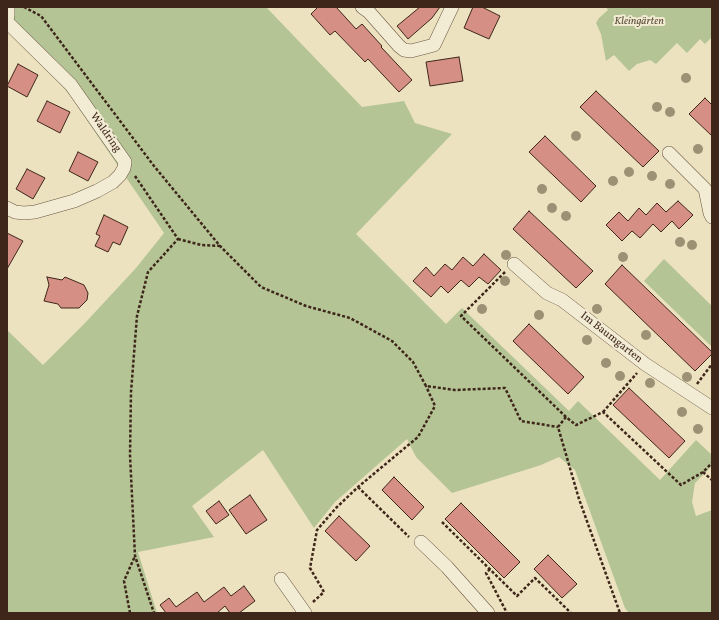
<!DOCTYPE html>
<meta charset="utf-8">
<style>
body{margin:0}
#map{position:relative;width:719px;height:620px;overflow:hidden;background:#ece2bf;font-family:Vollkorn,serif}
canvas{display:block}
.frame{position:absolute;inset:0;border:8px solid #3e261a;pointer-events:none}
</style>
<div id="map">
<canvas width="719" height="620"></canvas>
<div class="frame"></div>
</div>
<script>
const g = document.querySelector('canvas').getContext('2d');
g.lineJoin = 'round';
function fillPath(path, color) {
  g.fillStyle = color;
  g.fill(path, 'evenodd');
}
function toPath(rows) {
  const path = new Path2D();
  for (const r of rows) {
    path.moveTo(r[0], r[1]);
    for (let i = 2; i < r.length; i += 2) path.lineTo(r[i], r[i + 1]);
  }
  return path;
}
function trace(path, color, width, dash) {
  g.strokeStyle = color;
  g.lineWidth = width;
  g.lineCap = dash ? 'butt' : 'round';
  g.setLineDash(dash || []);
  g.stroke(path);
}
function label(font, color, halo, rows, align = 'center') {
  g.font = font + ' Vollkorn,serif';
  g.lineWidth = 4;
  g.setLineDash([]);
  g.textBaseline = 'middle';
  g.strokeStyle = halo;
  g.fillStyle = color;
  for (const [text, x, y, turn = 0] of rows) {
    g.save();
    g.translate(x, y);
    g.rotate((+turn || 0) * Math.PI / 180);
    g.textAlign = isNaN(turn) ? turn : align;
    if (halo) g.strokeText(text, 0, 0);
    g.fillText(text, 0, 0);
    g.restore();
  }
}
fillPath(toPath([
 [14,7,266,7,362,107,404,101,415,123,452,134,356,234,446,324,462,308,569,411,578,401,660,480,696,440,712,455,712,466,695,483,692,502,696,516,712,510,712,613,629,613,625,608,575,470,559,457,541,465,452,493,416,457,407,439,335,502,314,528,263,450,192,506,214,537,138,552,157,613,7,613,7,330,43,365,85,323,136,268,164,233,69,94,30,50,13,21],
 [606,7,712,7,712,37,705,44,700,39,687,53,677,43,656,64,650,60,637,64,629,71,614,55,606,61,601,34,596,23,599,18,608,10],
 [664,259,712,306,712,347,644,281]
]), '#b4c495');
const building = toPath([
 [318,7,336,7,356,29,362,24,382,46,381,47,412,80,399,92,368,59,365,62,335,31,330,35,311,14,318,7],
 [420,7,440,7,432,18,408,39,397,26,420,7],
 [473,7,482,7,500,16,489,39,464,28,473,7],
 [459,57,463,81,430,86,426,62,459,57],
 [18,64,38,75,27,97,7,86,18,64],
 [596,91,659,151,643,167,580,107,596,91],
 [705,98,712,105,712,136,689,114,705,98],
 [47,101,70,112,60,133,37,121,47,101],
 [545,136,596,186,581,202,529,152,545,136],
 [78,152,98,162,88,181,69,171,78,152],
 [27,169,45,178,33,199,16,189,27,169],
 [678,201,693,215,679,229,672,221,661,232,653,224,640,238,632,231,622,241,606,225,619,212,628,221,639,208,646,215,657,203,666,212,678,201],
 [529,211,593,271,576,288,513,229,529,211],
 [104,215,128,227,120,245,113,242,108,252,95,246,100,236,96,234,104,215],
 [7,233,23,241,7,269,7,233],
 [484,254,501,270,488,284,479,277,469,287,461,280,448,293,441,286,431,297,413,281,426,267,434,276,445,264,452,270,463,257,473,266,484,254],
 [622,265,712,352,712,354,695,371,605,284,622,265],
 [47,277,62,280,65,277,84,285,88,293,87,300,79,308,61,308,58,304,44,301,49,285,47,277],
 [529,324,584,377,568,394,513,341,529,324],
 [629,388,685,441,669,458,613,405,629,388],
 [394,477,424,507,412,520,382,490,394,477],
 [250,495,267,520,246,534,229,510,250,495],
 [219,501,229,515,216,524,206,511,219,501],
 [461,503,520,562,504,578,445,519,461,503],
 [339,516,370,546,356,561,325,531,339,516],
 [548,555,577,584,562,598,534,569,548,555],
 [244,586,255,601,239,613,230,613,225,606,217,613,166,613,160,605,169,598,176,607,197,592,204,602,224,587,231,596,244,586]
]);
fillPath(building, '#d58f84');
trace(building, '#3e261a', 1);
const minor = toPath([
 [362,7,369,12,399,46,404,50,411,51,434,45,452,7],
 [7,20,8,15,8,7],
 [7,22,71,85,125,162,124,168,120,175,113,182,97,191,74,201,35,212,24,213,15,212,7,208],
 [669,153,705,189,710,213,712,217],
 [514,264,547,293,562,300,645,364,712,408],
 [421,542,447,567,488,613],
 [281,579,305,613]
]);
trace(minor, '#6a5543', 14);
trace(toPath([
 [24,7,41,16,154,166,220,246,261,287,306,306,350,318,392,341,413,362,426,386,455,390,505,388,521,421,558,427],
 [135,176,178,239,148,272,137,316,131,392,130,455,135,556,154,613],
 [178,239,201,245,220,246],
 [505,272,461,316,566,417,576,425,603,412,681,485,703,472,712,463],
 [697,384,712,364],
 [603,412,637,373],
 [566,417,558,427,579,499,620,613,617,613],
 [703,472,712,480],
 [358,487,409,537],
 [442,522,517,596,535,578,571,613],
 [490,569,486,573,507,613],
 [313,602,324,592,310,568,317,530,336,508,358,487,418,437,435,406,426,386],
 [130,613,124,581,135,556]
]), '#3e261a', 2.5, [3, 2]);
trace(minor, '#f3ecd5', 13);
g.fillStyle = '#9d9175';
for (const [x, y] of [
 [686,78],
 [657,107],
 [670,112],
 [576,136],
 [698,149],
 [629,172],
 [652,176],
 [613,181],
 [670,184],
 [542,189],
 [552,208],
 [566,216],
 [680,242],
 [692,245],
 [506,255],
 [623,257],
 [505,281],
 [482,309],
 [597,309],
 [539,315],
 [646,335],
 [587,340],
 [606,363],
 [620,376],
 [687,377],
 [650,383],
 [682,412],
 [698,429]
]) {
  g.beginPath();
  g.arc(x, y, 5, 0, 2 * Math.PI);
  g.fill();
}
label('italic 11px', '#5c4e39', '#f3ecd5', [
 ["Kleingärten",639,22]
]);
label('11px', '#3e261a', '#f3ecd5', [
 ["Waldring",105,133,55],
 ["Im Baumgarten",611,338,38]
]);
</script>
